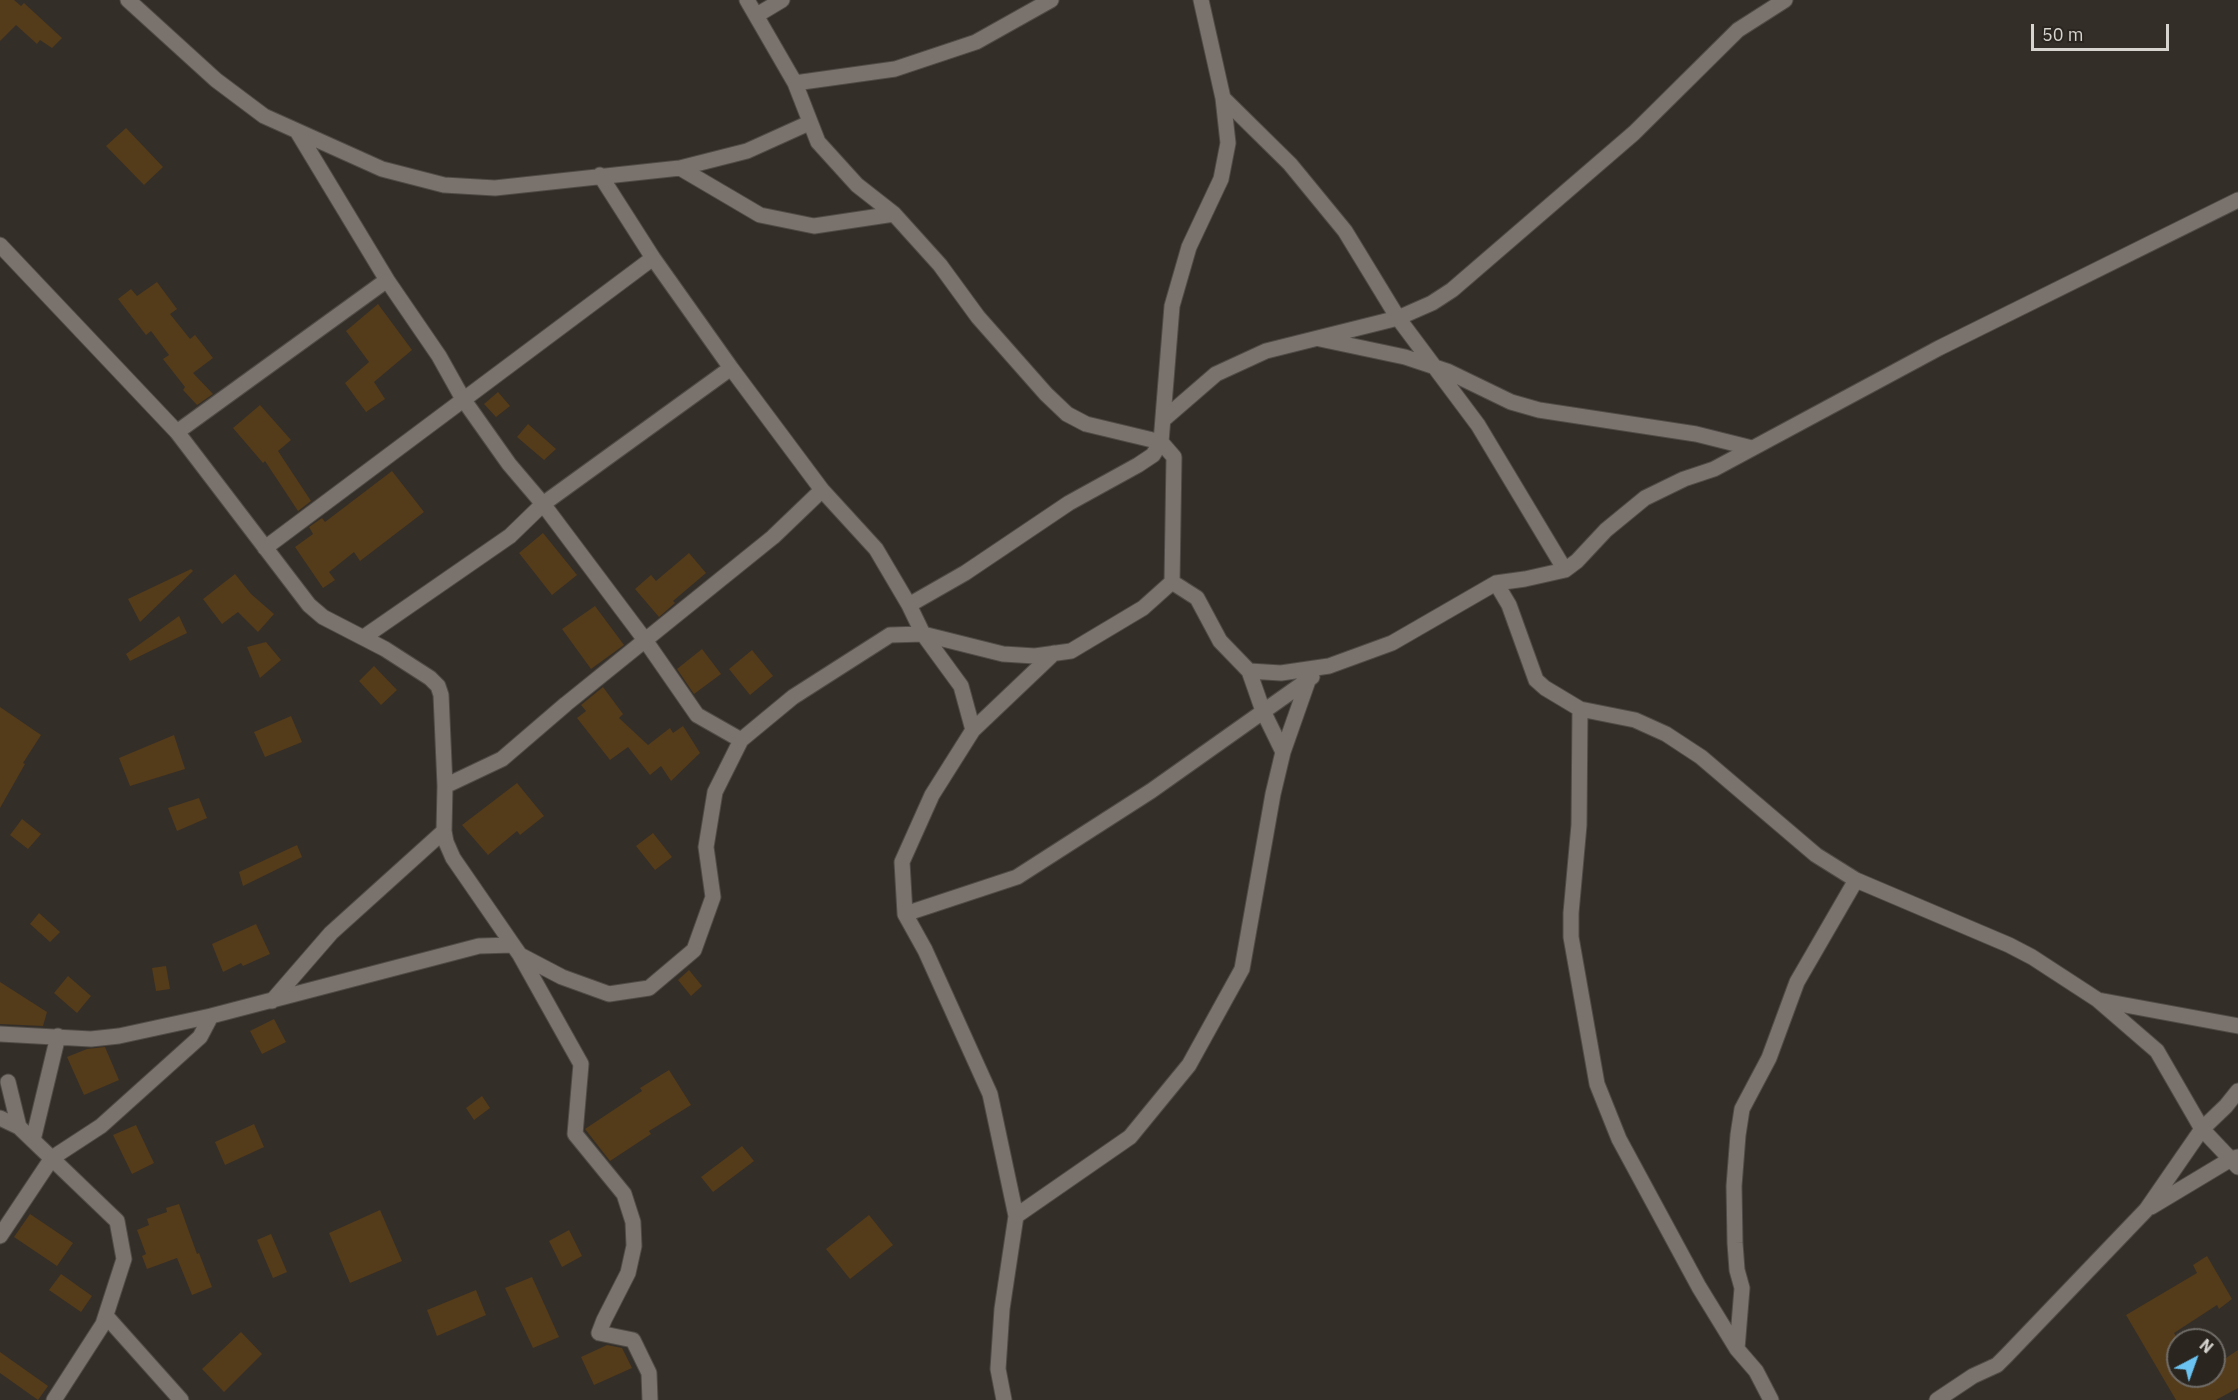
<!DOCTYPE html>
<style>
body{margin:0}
#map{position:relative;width:2238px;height:1400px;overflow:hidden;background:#342e28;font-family:"IBM Plex Sans",sans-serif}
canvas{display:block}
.north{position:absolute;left:2166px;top:1328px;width:60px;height:60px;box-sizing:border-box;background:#2a251f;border:2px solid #6f6b66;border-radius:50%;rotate:41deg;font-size:16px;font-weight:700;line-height:24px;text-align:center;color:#d7d4d0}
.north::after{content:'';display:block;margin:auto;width:21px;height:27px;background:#6ac3f1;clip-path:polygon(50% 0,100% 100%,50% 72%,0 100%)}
.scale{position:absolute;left:2031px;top:24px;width:138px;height:27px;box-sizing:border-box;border:3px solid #d7d4d0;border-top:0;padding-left:8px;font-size:18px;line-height:21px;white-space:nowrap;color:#d7d4d0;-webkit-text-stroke:4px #2a251f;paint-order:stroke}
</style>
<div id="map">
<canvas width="2238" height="1400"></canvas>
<div class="north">N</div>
<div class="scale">50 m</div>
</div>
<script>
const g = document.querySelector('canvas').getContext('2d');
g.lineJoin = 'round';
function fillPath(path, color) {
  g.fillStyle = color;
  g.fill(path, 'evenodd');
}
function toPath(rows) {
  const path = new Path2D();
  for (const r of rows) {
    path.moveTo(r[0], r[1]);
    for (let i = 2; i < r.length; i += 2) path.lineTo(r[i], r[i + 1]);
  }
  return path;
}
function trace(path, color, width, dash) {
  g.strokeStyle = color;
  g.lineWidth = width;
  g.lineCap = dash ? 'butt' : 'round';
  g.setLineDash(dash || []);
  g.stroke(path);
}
fillPath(toPath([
 [0,0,14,0,21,6,24,3,62,38,52,48,40,40,37,44,16,25,0,41],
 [126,128,163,167,144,185,106,146],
 [157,282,177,309,170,314,190,339,195,335,213,358,193,373,213,394,197,405,183,390,185,387,163,359,169,355,151,331,146,335,118,299,131,289,137,296],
 [378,304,412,350,374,382,385,399,366,412,345,383,369,362,346,331],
 [498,392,510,406,496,417,484,404],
 [260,405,291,440,278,451,311,501,298,511,265,461,263,463,233,428],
 [528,424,556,449,544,460,517,437],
 [392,471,424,512,360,561,354,552,329,572,335,580,323,588,295,547,313,534,309,527,322,518,325,522],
 [543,533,577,575,552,595,519,553],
 [689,553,706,573,673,601,675,603,659,617,635,589,651,575,656,581],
 [191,569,193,571,140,622,128,599],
 [235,574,251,594,274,614,258,632,238,612,222,624,203,599],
 [595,606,624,645,591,669,562,629],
 [179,616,187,633,130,661,126,654],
 [266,642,281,660,260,678,247,647],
 [702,649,721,674,694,694,677,669],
 [752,650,773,676,750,695,729,669],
 [374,666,397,690,381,705,359,681],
 [603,687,623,714,619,718,648,745,670,728,673,733,683,726,700,753,671,781,661,766,650,775,628,747,610,760,577,718,586,711,581,705],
 [0,707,41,735,23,763,25,764,0,808],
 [291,716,302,742,265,757,254,732],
 [174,735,185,769,130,786,119,758],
 [517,783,544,816,520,835,517,831,488,855,462,825],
 [199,798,207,818,177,831,168,808],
 [22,819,41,834,28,849,10,835],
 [653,833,672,857,655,870,636,846],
 [297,845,302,857,243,886,239,872],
 [39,913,60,932,50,942,30,924],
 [256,924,270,954,243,966,241,963,223,972,212,944],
 [166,966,170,989,156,991,152,968],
 [689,970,702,986,691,996,678,980],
 [68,976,91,996,77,1013,54,993],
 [0,982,47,1012,43,1026,0,1024],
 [274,1019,286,1042,262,1054,250,1031],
 [105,1047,119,1080,84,1095,67,1057,87,1049],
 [669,1070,691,1105,649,1131,651,1134,610,1161,585,1129,642,1091,640,1088],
 [482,1096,490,1108,474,1120,466,1108],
 [254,1124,264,1147,225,1165,215,1142],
 [136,1125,154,1163,132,1174,113,1135],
 [742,1146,754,1161,713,1192,701,1177],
 [179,1204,197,1254,199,1253,212,1287,192,1295,177,1258,147,1269,142,1256,146,1254,137,1230,149,1225,147,1219,167,1212,166,1208],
 [380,1210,402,1261,350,1283,329,1233],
 [30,1214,73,1243,57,1266,14,1237],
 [869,1215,893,1245,850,1279,826,1249],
 [569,1230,582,1256,562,1267,549,1241],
 [271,1234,287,1272,273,1278,257,1240],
 [2207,1256,2232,1299,2219,1309,2217,1305,2174,1333,2178,1340,2178,1376,2214,1376,2214,1366,2238,1350,2238,1388,2216,1400,2176,1400,2126,1315,2197,1273,2193,1265],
 [61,1274,92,1296,81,1312,49,1290],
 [532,1277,559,1337,533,1348,505,1288],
 [476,1290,486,1315,437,1336,427,1310],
 [241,1332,262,1354,224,1392,202,1369],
 [607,1345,622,1348,632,1368,594,1385,581,1357],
 [0,1352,48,1386,38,1400,0,1373]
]), '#543b1a');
const minor = toPath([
 [128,0,216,80,264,116,382,169,444,185,495,188,680,168,747,151,809,123],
 [747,0,795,83,818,142,857,185,894,214,940,265,978,317,1046,394,1067,414,1086,424,1161,442,1174,457,1172,582],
 [757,15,782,0],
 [795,83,895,69,976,42,1051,0],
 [1223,98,1290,164,1345,231,1398,318,1478,425,1565,570],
 [297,131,387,280,439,356,463,399,509,464,543,504,510,536,364,637],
 [680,168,760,215,814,226,894,214],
 [600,175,653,258,731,368,822,490,876,549,909,605,923,634,961,686,973,730,932,795,902,862,905,914,925,950,990,1094,1016,1216,1002,1309,998,1369,1004,1400],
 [0,245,177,432,309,605,323,617,385,649,430,678,438,686,441,695,445,786,444,831,446,842,453,858,513,945],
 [1320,339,1405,357,1447,371,1511,402,1539,410,1696,434,1752,448],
 [731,368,543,504,645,640,697,715,741,740],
 [1164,419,1216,374,1266,351,1398,318,1432,303,1452,290,1634,133,1738,30,1785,0],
 [177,432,387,280],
 [265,548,653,258],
 [1496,583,1509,605,1536,680,1545,688,1580,709,1635,720,1666,734,1701,757,1816,855,1856,880,2009,945,2032,957,2098,1000,2157,1051,2202,1129,2238,1167],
 [909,605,965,573,1069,503,1138,465,1153,455,1161,442,1172,306,1189,247,1221,179,1228,143,1223,98,1201,0],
 [1249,671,1263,711,1283,752],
 [1580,709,1579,825,1571,913,1571,937,1597,1084,1619,1139,1699,1287,1737,1349,1756,1371,1771,1400],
 [973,730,1054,653],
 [445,786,502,759,566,704,773,537,822,490],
 [905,914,1017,877,1151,791,1312,677],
 [520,955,581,1064,575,1134,624,1194,633,1222,634,1246,628,1273,604,1320,599,1333,633,1340,649,1373,650,1400],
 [2098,1000,2238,1026],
 [272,1001,331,933,444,831],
 [0,1034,91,1039,119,1036,211,1016,479,946,513,945,520,955,562,977,609,994,649,988,694,950,713,897,706,847,715,792,741,740,793,697,890,635,923,634,1003,654,1035,656,1071,651,1143,608,1172,582,1197,598,1220,641,1249,671,1281,673,1329,666,1392,643,1496,583,1525,579,1565,570,1577,561,1606,530,1645,498,1684,479,1714,469,1939,348,2238,200],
 [8,1082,19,1127],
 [0,1118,19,1127,117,1221,124,1259,103,1324,54,1400],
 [33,1140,58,1036],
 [2151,1207,2231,1159,2238,1157],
 [1016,1216,1130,1137,1189,1065,1242,969,1273,794,1283,752,1309,678],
 [0,1236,52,1158,101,1126,200,1037,211,1016],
 [106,1316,181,1400],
 [1737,1349,1742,1288,1737,1270,1735,1243,1734,1186,1738,1135,1742,1109,1769,1058,1797,982,1856,880],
 [1937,1400,1973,1376,1997,1365,2007,1355,2146,1210,2202,1129,2226,1106,2238,1091]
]);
trace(minor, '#504b46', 17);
trace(minor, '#7a736d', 15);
</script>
